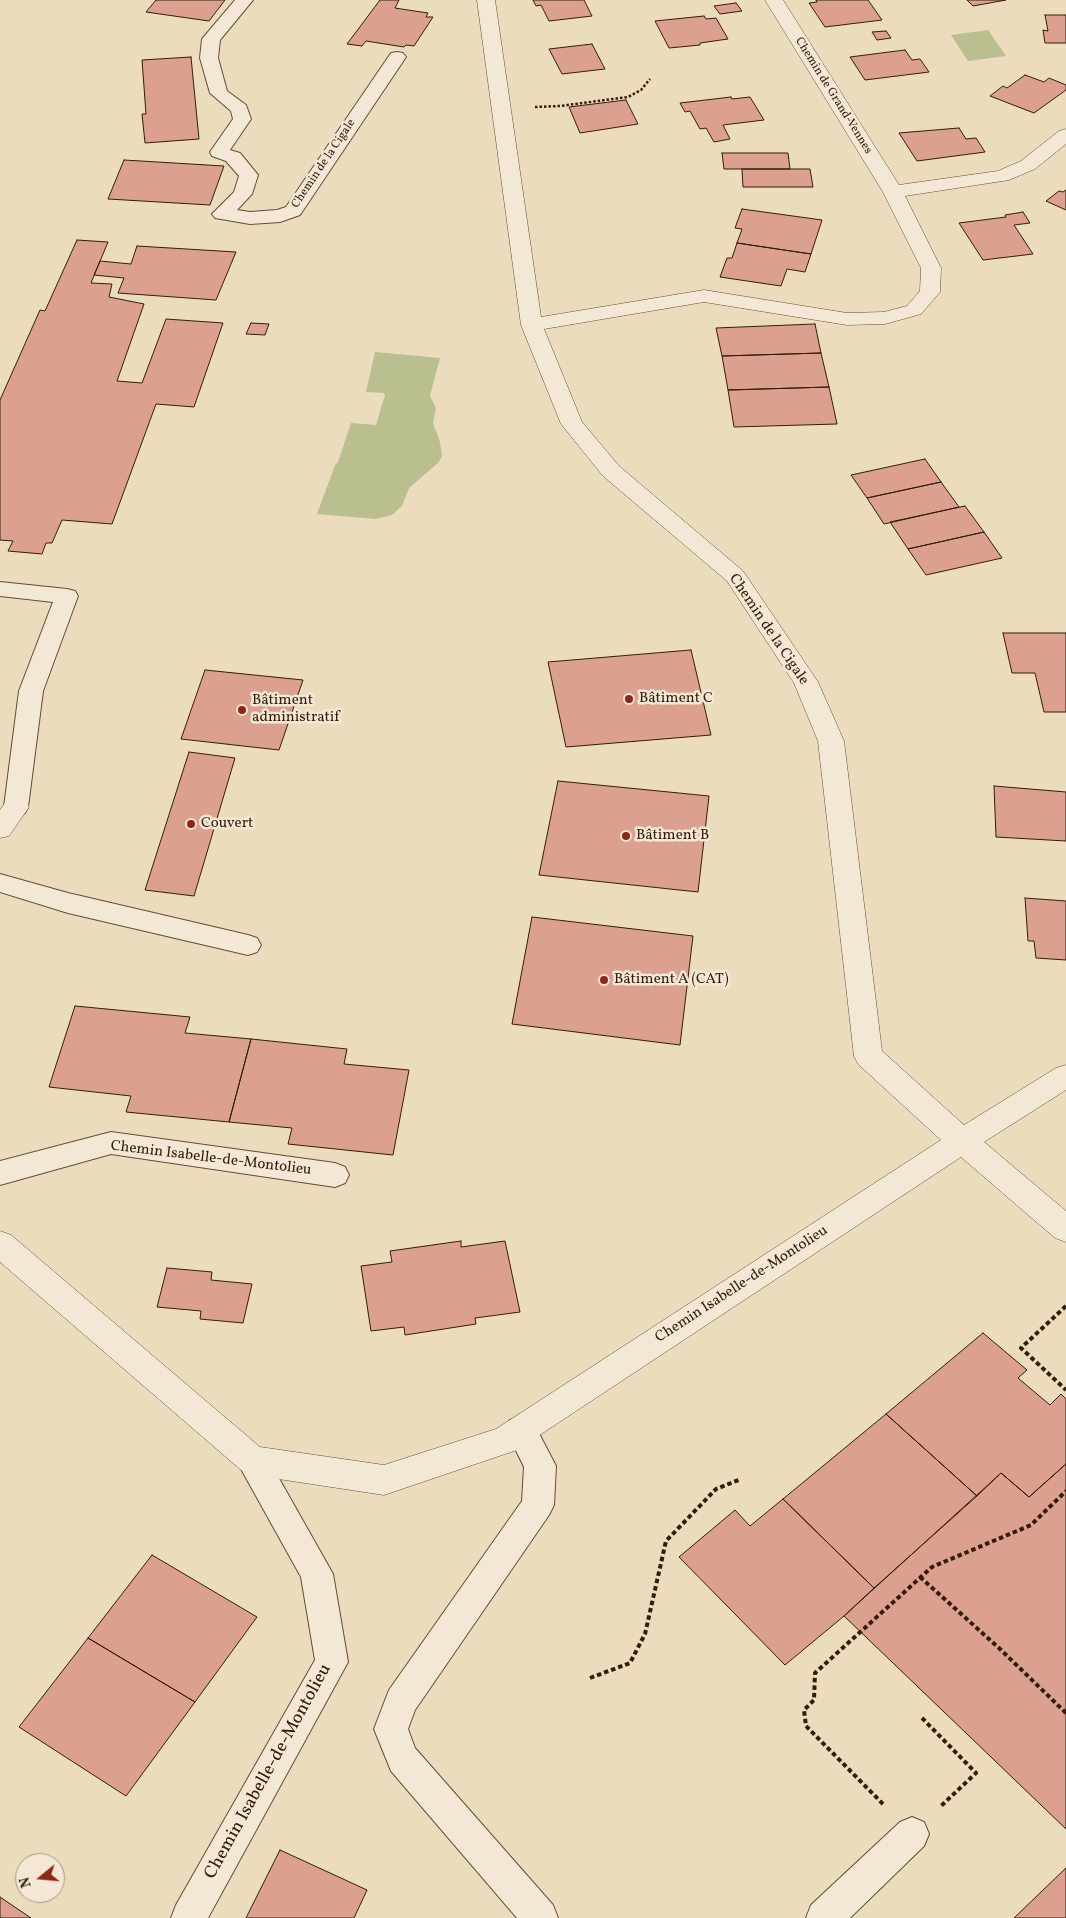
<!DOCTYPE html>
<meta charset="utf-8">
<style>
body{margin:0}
#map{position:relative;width:1066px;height:1918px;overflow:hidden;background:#ecdcbe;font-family:Vollkorn,serif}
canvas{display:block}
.north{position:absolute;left:15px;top:1853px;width:50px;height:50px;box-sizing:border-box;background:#f3e8d5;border:1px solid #a79683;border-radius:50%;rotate:253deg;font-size:14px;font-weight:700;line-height:20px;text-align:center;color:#341c08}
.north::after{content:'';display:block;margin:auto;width:18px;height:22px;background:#8f2418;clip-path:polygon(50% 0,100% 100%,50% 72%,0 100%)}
</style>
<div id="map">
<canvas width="1066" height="1918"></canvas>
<div class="north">N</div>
</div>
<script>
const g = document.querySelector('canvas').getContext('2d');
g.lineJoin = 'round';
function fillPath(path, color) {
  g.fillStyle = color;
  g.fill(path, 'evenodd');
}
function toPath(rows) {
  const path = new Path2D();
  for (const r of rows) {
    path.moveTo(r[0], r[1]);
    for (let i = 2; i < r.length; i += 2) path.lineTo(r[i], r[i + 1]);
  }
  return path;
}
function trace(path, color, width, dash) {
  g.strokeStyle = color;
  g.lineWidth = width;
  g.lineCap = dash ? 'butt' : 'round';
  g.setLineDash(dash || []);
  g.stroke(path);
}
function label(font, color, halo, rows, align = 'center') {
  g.font = font + ' Vollkorn,serif';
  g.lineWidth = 5;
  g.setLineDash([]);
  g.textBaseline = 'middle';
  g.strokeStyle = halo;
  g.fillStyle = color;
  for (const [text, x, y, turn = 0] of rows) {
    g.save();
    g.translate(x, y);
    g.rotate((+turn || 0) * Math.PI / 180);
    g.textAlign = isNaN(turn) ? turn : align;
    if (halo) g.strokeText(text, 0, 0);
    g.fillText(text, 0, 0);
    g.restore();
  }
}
fillPath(toPath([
 [988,30,1006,56,968,61,951,35],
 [375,352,440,358,430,396,436,408,433,423,440,442,442,456,439,462,409,488,402,506,392,515,375,519,317,514,335,465,338,462,351,423,376,425,385,395,384,393,366,392]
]), '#babf8f');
const building = toPath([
 [156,0,225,0,209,21,146,12,156,0],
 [380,0,399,0,395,8,428,13,426,17,433,17,414,46,406,45,404,47,366,41,362,46,347,44,380,0],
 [533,0,584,0,592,16,549,21,541,5,536,6,533,0],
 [816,0,868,0,882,20,825,27,809,3,817,2,816,0],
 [967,0,1006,0,973,6,967,0],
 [736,3,742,11,720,14,714,6,736,3],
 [1045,15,1066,15,1066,43,1045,43,1043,30,1048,31,1045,15],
 [704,16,706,19,716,18,728,39,700,43,700,45,669,48,655,21,704,16],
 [886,31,891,38,877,40,872,32,886,31],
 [592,44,605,69,562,74,549,49,592,44],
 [905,50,912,60,920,59,929,72,865,80,850,57,905,50],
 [191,57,199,139,145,143,142,114,146,114,142,60,191,57],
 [1025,75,1044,82,1049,78,1066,85,1066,90,1034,113,990,96,1003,86,1007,88,1025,75],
 [731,97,732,99,750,97,764,120,723,125,730,139,714,142,706,128,700,129,690,111,685,112,680,103,731,97],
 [626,100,638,124,580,133,569,107,626,100],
 [959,128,966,139,976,138,985,152,917,161,899,133,959,128],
 [722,153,788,153,790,169,724,169,722,153],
 [124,160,224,166,210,205,108,199,124,160],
 [742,169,810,169,813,187,743,187,742,169],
 [1066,190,1066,210,1046,201,1059,191,1063,192,1066,190],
 [742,209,822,220,811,254,737,243,742,229,735,228,742,209],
 [1023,212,1030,223,1014,225,1033,254,983,260,959,223,1006,217,1005,215,1023,212],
 [77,240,108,242,91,283,112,284,109,297,144,304,117,381,142,383,166,319,223,323,194,407,156,404,112,524,62,520,52,543,46,543,42,554,8,551,13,541,0,540,0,400,40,310,45,311,77,240],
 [737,243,811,254,805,272,787,269,781,286,720,277,727,258,732,258,737,243],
 [137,246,236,252,216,300,118,293,124,278,94,275,100,261,131,264,137,246],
 [251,323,269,324,265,335,246,334,251,323],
 [815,324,821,353,722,356,716,328,815,324],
 [821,353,829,387,728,390,722,356,821,353],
 [829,387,837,424,734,427,728,390,829,387],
 [925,459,941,482,867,498,851,475,925,459],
 [941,482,959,507,884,524,867,498,941,482],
 [965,506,984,532,908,549,890,522,965,506],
 [984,532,1002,558,926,575,908,549,984,532],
 [1003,633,1066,633,1066,712,1044,712,1035,673,1012,673,1003,633],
 [691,650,711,735,566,747,548,662,691,650],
 [205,670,303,680,279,750,181,739,205,670],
 [189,752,235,758,194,896,145,890,189,752],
 [558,781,709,796,698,892,539,875,558,781],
 [994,786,1066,792,1066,841,996,837,994,786],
 [1025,898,1066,901,1066,960,1036,958,1034,941,1028,941,1025,898],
 [532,917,693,936,680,1045,512,1024,532,917],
 [75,1006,190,1017,185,1033,251,1039,229,1122,126,1112,131,1096,49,1087,75,1006],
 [251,1039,347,1049,344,1064,409,1070,393,1155,288,1144,292,1128,229,1122,251,1039],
 [461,1241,461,1247,505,1241,520,1312,475,1318,476,1324,405,1335,404,1327,371,1331,361,1266,392,1262,390,1251,461,1241],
 [167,1268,212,1272,211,1280,252,1284,243,1323,200,1319,201,1311,157,1307,167,1268],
 [983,1333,1027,1370,1018,1378,1050,1405,1061,1394,1066,1399,1066,1464,1029,1497,1001,1473,977,1496,886,1414,983,1333],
 [886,1414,977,1496,874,1588,783,1499,886,1414],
 [1066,1464,1066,1829,844,1616,1001,1473,1029,1497,1066,1464],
 [783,1499,874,1588,844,1616,785,1665,679,1557,735,1510,750,1526,783,1499],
 [152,1555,257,1617,195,1702,88,1638,152,1555],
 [88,1638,195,1702,126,1796,19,1727,88,1638],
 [280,1850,367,1890,354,1918,246,1918,280,1850],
 [1066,1868,1066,1918,1014,1918,1066,1868],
 [0,1897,31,1918,0,1918,0,1897]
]);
fillPath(building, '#dca090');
trace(building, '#341c08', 1);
const service = toPath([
 [235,0,253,0,220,40,218,58,227,91,246,105,251,119,230,150,240,153,258,175,252,194,237,210,250,212,277,210,286,207,391,53,397,52,403,53,406,57,300,215,280,222,250,224,215,218,212,214,234,192,239,176,226,161,212,156,210,152,233,119,231,111,210,93,200,58,202,39,235,0],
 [0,582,67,589,75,591,78,596,43,691,28,807,25,813,16,816,7,813,4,807,19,691,53,602,0,596,0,582],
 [0,874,68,893,248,935,257,938,261,945,257,952,248,955,68,913,0,892,0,874],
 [111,1132,335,1163,345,1167,349,1175,345,1183,335,1187,111,1154,0,1185,0,1161,111,1132],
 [521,1416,532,1420,556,1466,554,1505,549,1515,415,1710,408,1729,415,1748,553,1905,558,1918,517,1918,391,1771,374,1729,389,1690,522,1501,524,1467,506,1430,510,1420,521,1416],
 [252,1446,263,1450,333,1574,348,1662,208,1918,171,1918,176,1905,315,1660,301,1577,236,1460,241,1450,252,1446],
 [912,1817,924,1822,929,1834,924,1846,850,1918,806,1918,811,1905,900,1822,912,1817]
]);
const minor = toPath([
 [477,0,495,0,541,317,704,290,847,313,884,312,907,306,920,291,921,268,883,192,765,0,783,0,899,185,998,171,1021,161,1059,131,1066,129,1066,144,1035,169,1009,180,905,196,941,268,940,292,921,314,885,324,847,325,704,302,544,329,582,422,619,466,743,571,818,682,844,741,882,1051,964,1125,1056,1068,1066,1065,1066,1090,984,1142,1066,1211,1066,1242,1055,1238,961,1157,517,1450,384,1495,252,1475,241,1470,0,1262,0,1231,11,1235,260,1447,384,1465,496,1429,941,1140,858,1064,854,1056,818,741,794,683,727,581,603,476,561,424,521,325,477,0],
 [16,798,25,800,29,807,9,836,0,838,0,810,7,800,16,798]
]);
trace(service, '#624c36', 2);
trace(minor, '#624c36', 1);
trace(toPath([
 [535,107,560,106,628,97,641,90,650,79]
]), '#341c08', 2.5, [2.5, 2]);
trace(toPath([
 [1066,1306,1021,1348,1066,1390],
 [920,1577,999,1648,1066,1713],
 [590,1678,630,1663,645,1634,666,1541,716,1489,741,1479],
 [922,1718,976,1773,941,1806],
 [883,1804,806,1726,804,1710,814,1700,815,1673,932,1567,1031,1525,1066,1491]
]), '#341c08', 4, [4.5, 3]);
fillPath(service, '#f3e8d5');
fillPath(minor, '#f3e8d5');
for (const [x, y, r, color] of [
 [629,699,5,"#8f2418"],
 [242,710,5,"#8f2418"],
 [191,824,5,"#8f2418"],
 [626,836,5,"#8f2418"],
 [604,980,5,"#8f2418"]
]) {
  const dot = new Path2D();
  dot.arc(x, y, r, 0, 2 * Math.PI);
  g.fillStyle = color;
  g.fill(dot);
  trace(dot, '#f3e8d5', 2);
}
label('12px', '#341c08', '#f3e8d5', [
 ["Chemin de Grand-Vennes",833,96,58],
 ["Chemin de la Cigale",324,164,-56]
]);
label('15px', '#341c08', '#f3e8d5', [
 ["Chemin de la Cigale",768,630,56],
 ["Chemin Isabelle-de-Montolieu",211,1159,7],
 ["Chemin Isabelle-de-Montolieu",742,1285,-33]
]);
label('15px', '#341c08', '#f3e8d5', [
 ["Bâtiment C",639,699],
 ["Bâtiment",252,701],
 ["administratif",252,718],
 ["Couvert",201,824],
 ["Bâtiment B",636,836],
 ["Bâtiment A (CAT)",614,980]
], 'left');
label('18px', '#341c08', '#f3e8d5', [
 ["Chemin Isabelle-de-Montolieu",269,1772,-61]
]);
</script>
